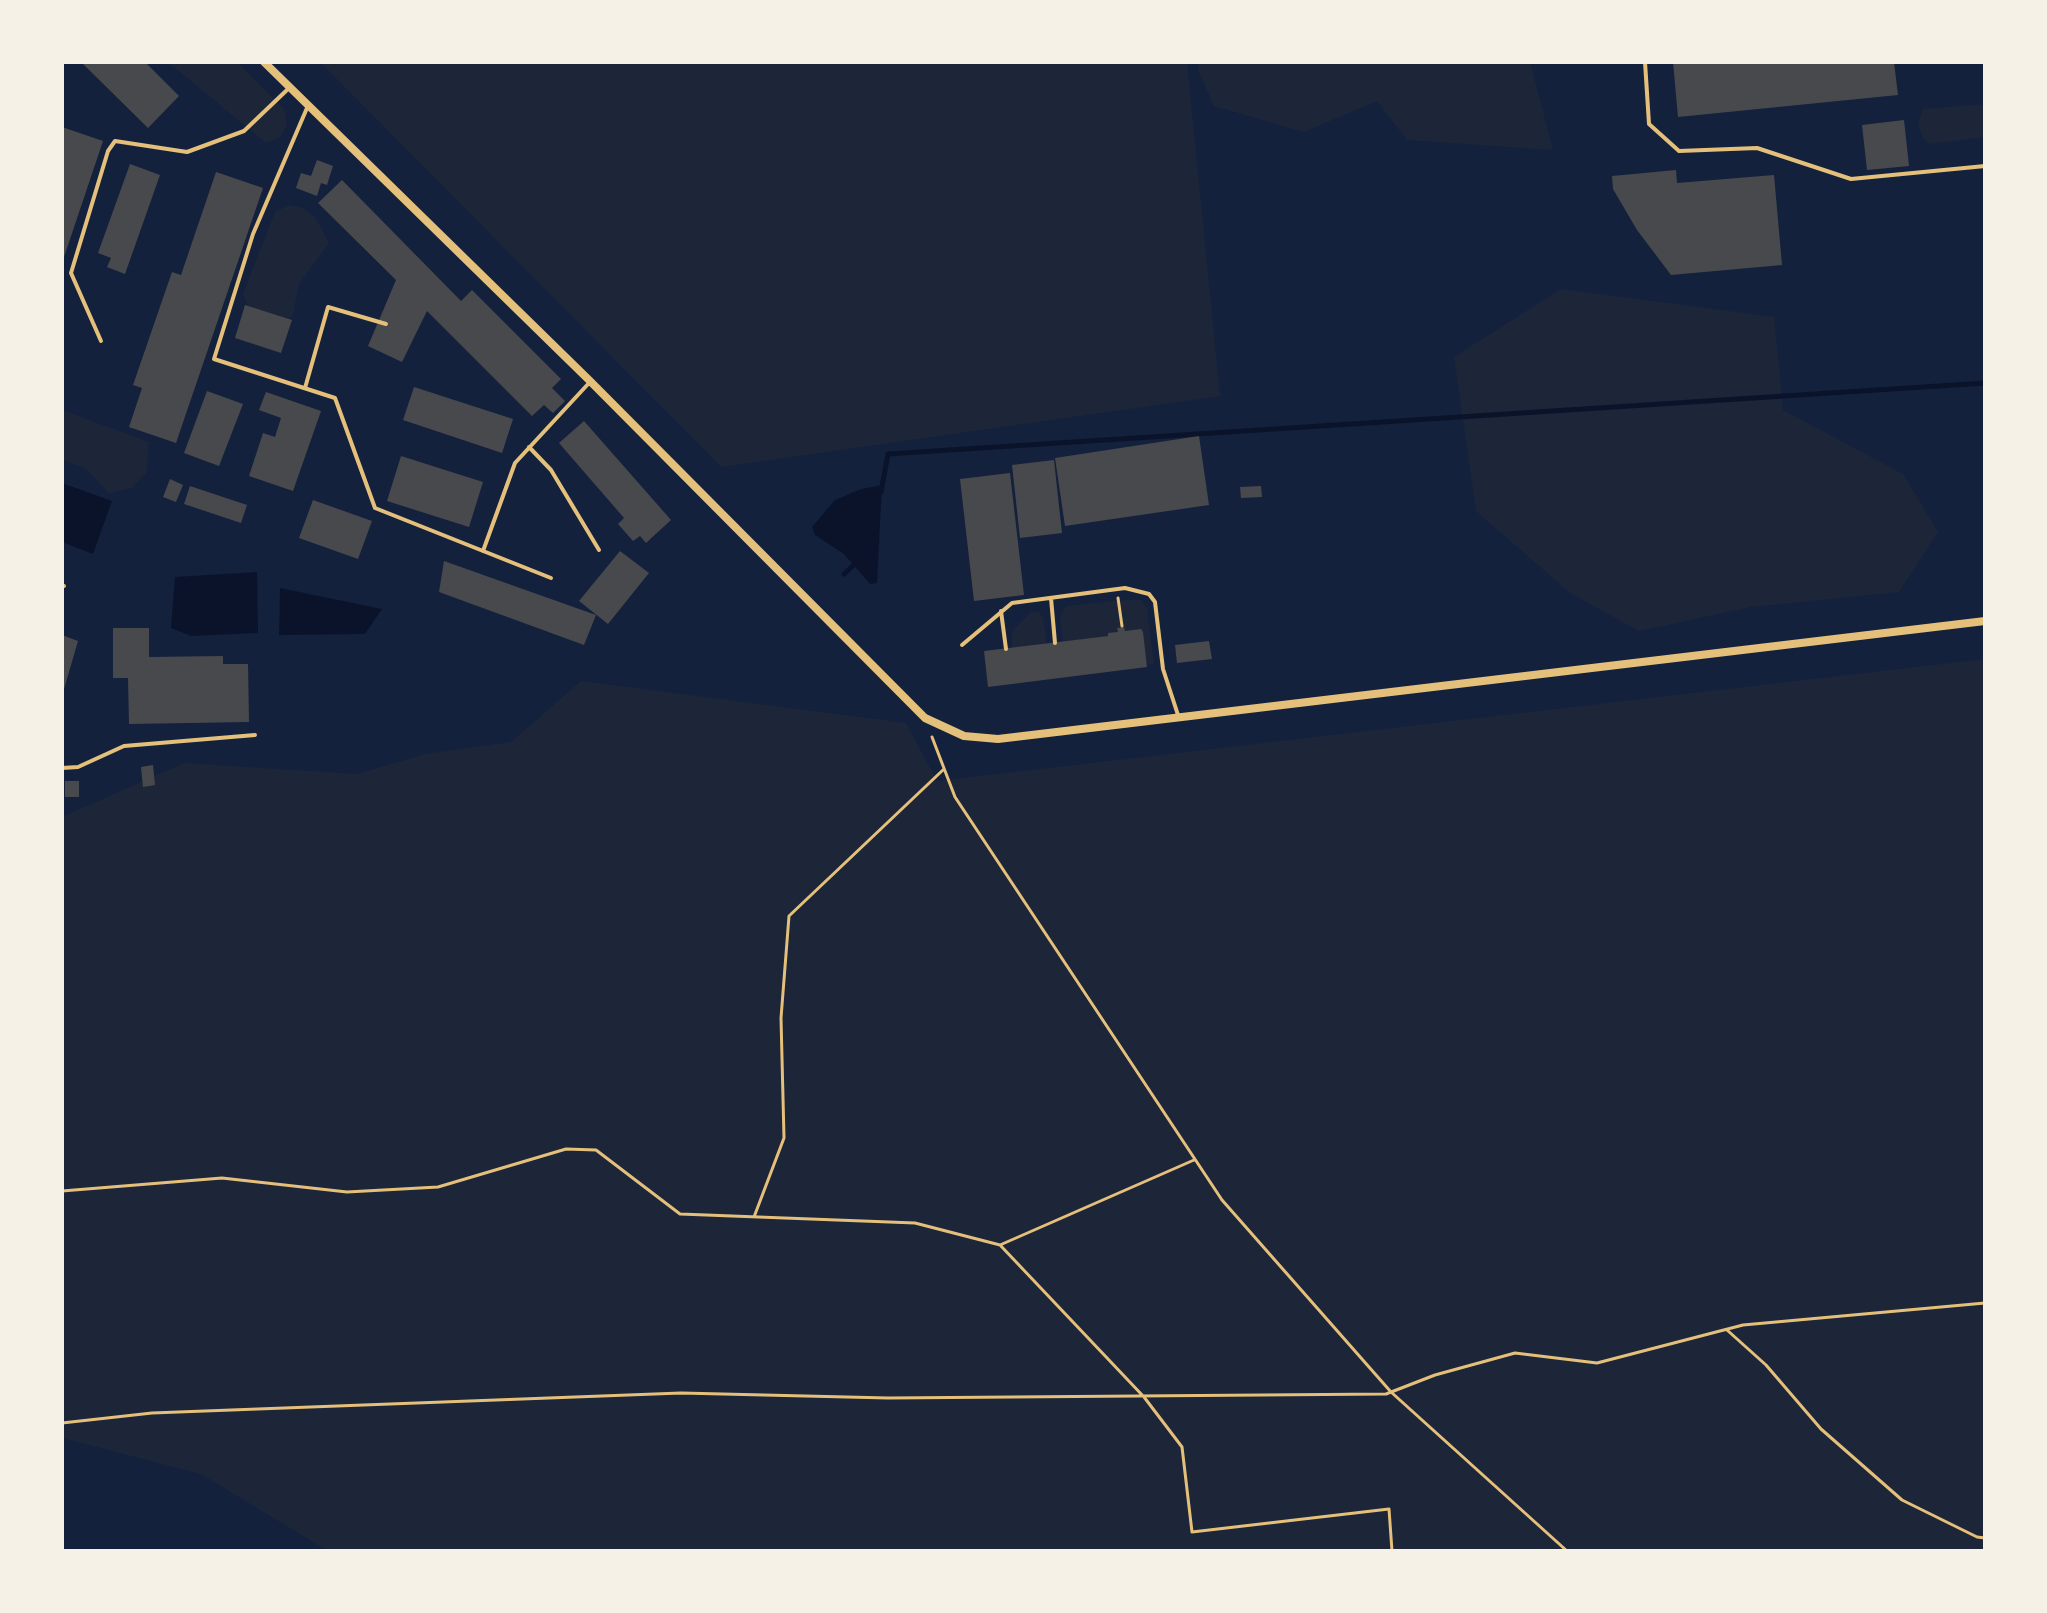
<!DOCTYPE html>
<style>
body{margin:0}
#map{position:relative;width:2047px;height:1613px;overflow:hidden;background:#14213d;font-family:"PT Sans",sans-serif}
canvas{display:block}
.frame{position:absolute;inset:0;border:64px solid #f6f1e7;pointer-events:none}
</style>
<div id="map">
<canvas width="2047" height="1613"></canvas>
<div class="frame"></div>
</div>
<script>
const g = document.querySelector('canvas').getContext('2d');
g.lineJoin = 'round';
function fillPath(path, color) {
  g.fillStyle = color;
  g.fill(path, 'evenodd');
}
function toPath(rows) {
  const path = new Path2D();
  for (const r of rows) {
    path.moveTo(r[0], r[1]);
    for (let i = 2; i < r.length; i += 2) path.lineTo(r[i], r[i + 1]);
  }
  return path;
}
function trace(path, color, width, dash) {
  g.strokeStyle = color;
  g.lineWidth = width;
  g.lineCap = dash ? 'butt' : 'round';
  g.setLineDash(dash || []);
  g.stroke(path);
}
fillPath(toPath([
 [168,62,237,62,284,109,287,124,281,137,266,143],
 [320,62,1187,62,1220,396,721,467],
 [1198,62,1530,62,1553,150,1407,140,1377,101,1304,132,1214,106,1198,70],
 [1985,104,1985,137,1930,144,1923,138,1918,124,1923,109],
 [289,205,303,208,315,217,329,243,299,284,293,314,283,326,249,308,243,294,275,212],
 [1561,289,1774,317,1783,410,1903,474,1938,532,1899,592,1751,607,1639,631,1570,593,1476,511,1454,357],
 [62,410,149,442,146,473,132,488,109,493,85,468,62,460],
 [1126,600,1141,600,1147,609,1154,664,1147,664,1141,629,1125,631,1124,627,1117,628,1118,632,1108,636,1063,642,1060,616,1066,606],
 [1031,612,1039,612,1043,618,1047,644,1012,648,1012,631],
 [1985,659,1985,1551,328,1551,201,1474,62,1438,62,817,184,763,358,774,425,754,511,742,581,681,906,723,937,781]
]), '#1d2539');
fillPath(toPath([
 [62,483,112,501,93,554,62,542],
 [882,485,877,583,870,584,844,554,815,535,812,527,835,500,861,489],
 [257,572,258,633,191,636,171,628,175,577],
 [280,588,382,609,365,634,279,635]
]), '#0b132b');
trace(toPath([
 [881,492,888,454,1985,383],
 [844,574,858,561]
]), '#0b132b', 5);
fillPath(toPath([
 [81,62,145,62,179,96,148,128],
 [1673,62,1894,62,1898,95,1678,117],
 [1904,120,1909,166,1867,170,1862,125],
 [62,127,103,141,63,260,62,260],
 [317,160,333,166,327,185,321,183,317,196,296,188,301,173,311,176],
 [130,164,160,175,125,274,107,267,111,258,98,253],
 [1676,170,1677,183,1774,175,1782,265,1671,275,1637,230,1613,189,1612,176],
 [216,172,263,188,176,443,129,427,142,388,133,385,172,272,181,275],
 [342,180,461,301,472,290,561,379,552,388,565,401,553,413,544,405,532,416,427,311,402,362,368,346,396,280,318,203],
 [245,305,292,320,281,353,235,338],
 [414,387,513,419,502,453,403,420],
 [207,391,243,404,219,466,184,453],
 [266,392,321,411,293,491,249,476,263,433,275,437,281,418,259,410],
 [584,421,671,520,646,543,640,536,633,541,618,524,624,518,559,443],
 [1199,436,1209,505,1065,526,1055,458],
 [401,456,483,482,469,527,387,501],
 [1054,460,1062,533,1020,538,1012,465],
 [1010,473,1024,595,974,601,960,479],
 [170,479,183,485,176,502,163,497],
 [190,486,247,505,241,523,184,504],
 [1261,486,1262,497,1241,498,1240,487],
 [313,500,372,521,358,559,299,538],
 [620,551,649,573,608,624,579,601],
 [444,561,596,615,584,645,439,592],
 [1124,627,1125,631,1141,629,1143,632,1147,667,988,687,984,651,1108,636,1108,633,1118,632,1117,628],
 [113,628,149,628,149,657,223,656,223,664,248,664,249,722,129,724,128,678,113,678],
 [62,635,78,641,62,696],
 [1209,641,1212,659,1177,663,1175,645],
 [153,765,155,785,143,787,141,767],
 [65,781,79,781,79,797,65,797]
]), '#48494c');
trace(toPath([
 [1118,598,1122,626],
 [932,737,955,797,1222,1200,1391,1392,1567,1551],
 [62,1191,222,1178,347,1192,438,1187,566,1149,596,1150,680,1214,915,1223,1000,1245,1144,1397,1182,1447,1192,1532,1389,1509,1392,1551],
 [754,1217,784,1138,781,1018,789,916,944,769],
 [1000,1245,1194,1160],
 [1727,1330,1766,1365,1821,1429,1902,1500,1977,1537,1985,1538],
 [62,1423,152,1413,681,1393,888,1398,1386,1394,1435,1375,1515,1353,1597,1363,1743,1325,1985,1303]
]), '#e5c07b', 3);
trace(toPath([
 [1645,62,1649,124,1679,151,1757,148,1851,179,1985,166],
 [307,108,253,234,214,359,335,398,375,508,551,578],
 [101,341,71,273,108,151,115,141,187,152,244,131,288,89],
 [305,388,328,307,386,324],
 [529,447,551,470,599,550],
 [483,551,515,463,589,383],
 [62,586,64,586],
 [1051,598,1055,643],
 [1001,611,1006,649],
 [962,645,1012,603,1125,588,1149,594,1155,602,1163,669,1178,715],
 [62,768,78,767,124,746,255,735]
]), '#e5c07b', 4);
trace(toPath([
 [264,62,590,381,925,718,964,736,998,739,1985,621]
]), '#e5c07b', 8);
</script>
